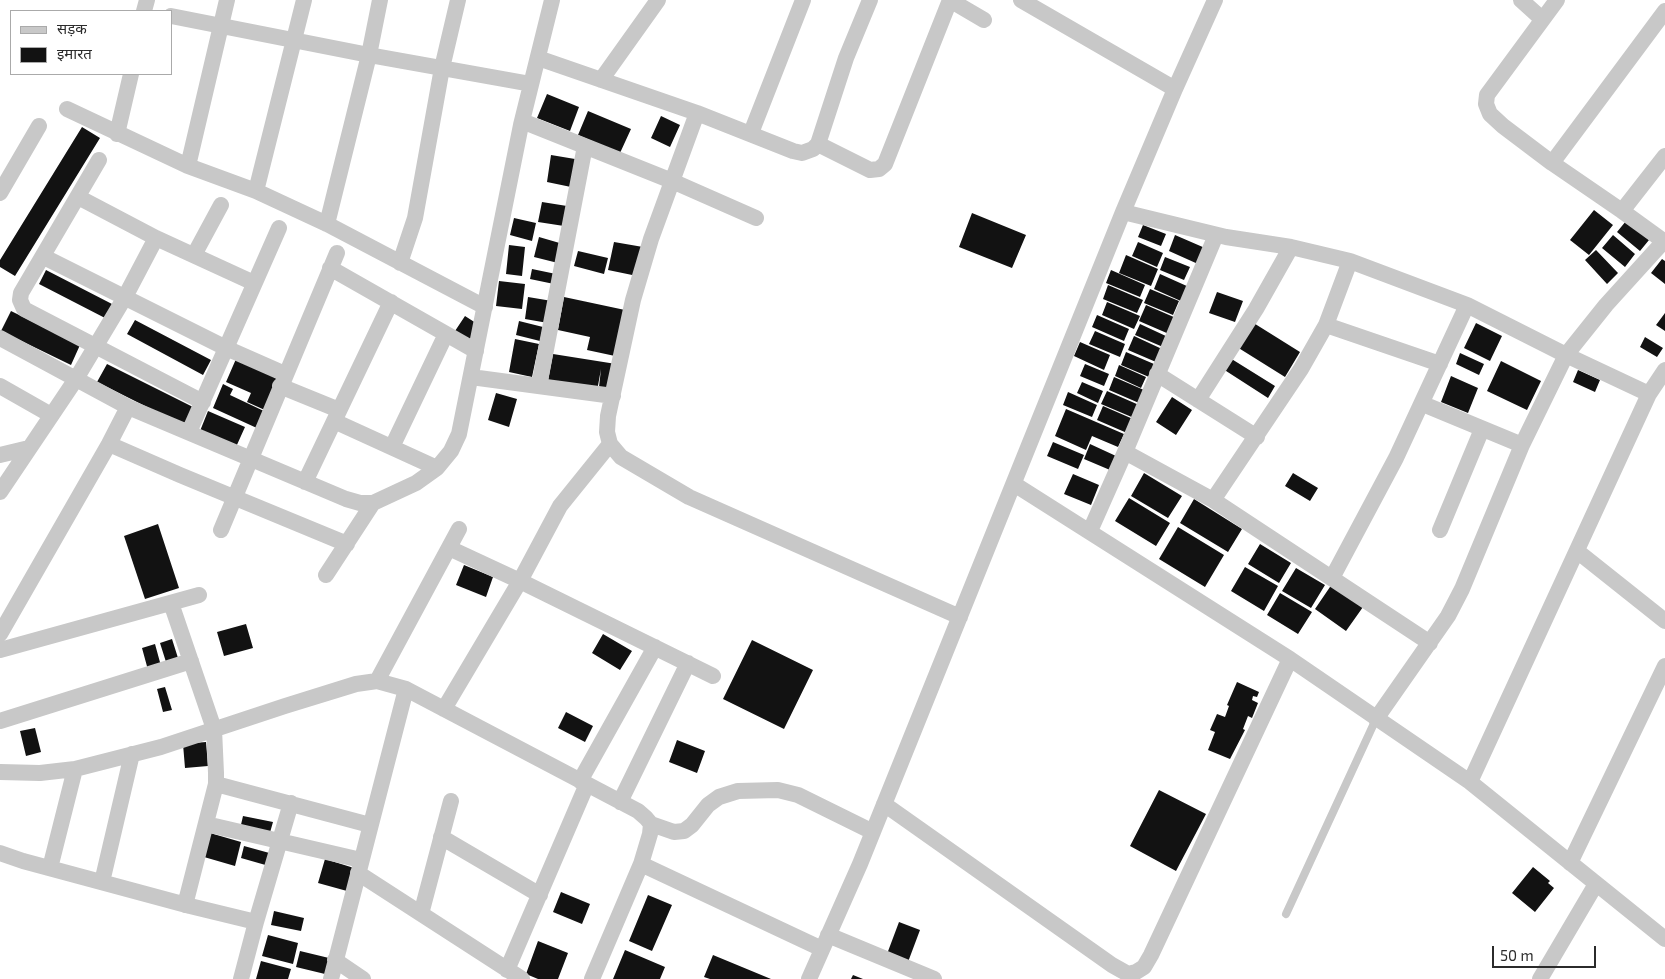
<!DOCTYPE html>
<meta charset="utf-8">
<style>
body{margin:0}
#map{position:relative;width:1665px;height:979px;overflow:hidden;background:#fff;font-family:"Exo 2","Noto Sans Devanagari",sans-serif}
canvas{display:block}
.legend{position:absolute;left:10px;top:10px;width:162px;height:65px;box-sizing:border-box;background:#fff;border:1px solid #aaa;margin:0;padding:6px 9px;list-style:none;font-size:15px;color:#2b2b2b}
.legend li{display:flex;align-items:center;gap:10px;height:25px}
.legend b{width:25px;border:1px solid #aaa}
.scale{position:absolute;left:1492px;top:946px;width:104px;height:22px;box-sizing:border-box;border:2px solid #2b2b2b;border-top:0;padding-left:6px;font-size:15px;line-height:18px;white-space:nowrap;color:#2b2b2b;-webkit-text-stroke:4px #fff;paint-order:stroke}
</style>
<div id="map">
<canvas width="1665" height="979"></canvas>
<ul class="legend">
<li><b style="height:6px;background:#c8c8c8"></b>सड़क</li>
<li><b style="height:14px;background:#121212"></b>इमारत</li>
</ul>
<div class="scale">50 m</div>
</div>
<script>
const g = document.querySelector('canvas').getContext('2d');
g.lineJoin = 'round';
function fillPath(path, color) {
  g.fillStyle = color;
  g.fill(path, 'evenodd');
}
function toPath(rows) {
  const path = new Path2D();
  for (const r of rows) {
    path.moveTo(r[0], r[1]);
    for (let i = 2; i < r.length; i += 2) path.lineTo(r[i], r[i + 1]);
  }
  return path;
}
function trace(path, color, width, dash) {
  g.strokeStyle = color;
  g.lineWidth = width;
  g.lineCap = dash ? 'butt' : 'round';
  g.setLineDash(dash || []);
  g.stroke(path);
}
fillPath(toPath([
 [547,94,579,107,570,131,537,118],
 [588,111,631,129,620,153,578,135],
 [661,116,680,125,670,147,651,138],
 [82,127,100,138,15,276,0,267,0,260],
 [551,155,575,159,571,187,547,182],
 [542,202,567,206,564,226,538,222],
 [1594,210,1613,225,1589,255,1570,240],
 [972,213,1026,235,1012,268,959,247],
 [514,218,536,223,532,241,510,235],
 [1626,221,1649,240,1640,251,1617,232],
 [1143,225,1166,234,1161,246,1138,237],
 [1175,235,1205,248,1198,264,1169,251],
 [1613,235,1635,254,1625,267,1602,248],
 [539,237,563,244,558,263,534,257],
 [614,242,643,247,637,276,608,270],
 [1138,242,1163,253,1157,267,1132,256],
 [509,245,525,247,522,276,506,274],
 [1596,250,1618,273,1607,284,1585,260],
 [578,251,608,258,604,274,574,266],
 [1126,255,1158,269,1151,286,1119,273],
 [1165,257,1190,267,1184,280,1160,270],
 [1662,259,1665,261,1665,284,1651,273],
 [532,269,556,274,554,284,530,279],
 [46,270,112,304,105,318,39,284],
 [1111,270,1145,285,1140,297,1106,283],
 [1160,274,1189,287,1183,302,1154,289],
 [499,281,525,284,522,309,496,306],
 [1108,285,1143,300,1137,313,1103,299],
 [1150,289,1179,301,1173,315,1144,303],
 [1217,292,1243,301,1235,322,1209,313],
 [528,297,552,301,548,323,525,319],
 [564,297,625,310,615,356,587,350,590,337,558,330],
 [1107,302,1140,316,1134,329,1102,315],
 [1146,305,1176,318,1169,334,1139,321],
 [11,311,80,345,71,365,1,331],
 [1665,313,1665,331,1656,325],
 [1097,315,1129,329,1124,341,1092,327],
 [465,316,479,325,470,340,455,331],
 [135,320,211,360,203,375,127,334],
 [519,321,543,327,540,341,516,335],
 [1252,322,1300,352,1285,377,1237,347],
 [1476,323,1502,336,1490,361,1464,348],
 [1140,324,1168,337,1163,347,1135,335],
 [1095,331,1125,344,1120,357,1089,344],
 [1134,336,1162,349,1156,362,1128,350],
 [1645,337,1663,348,1657,357,1640,347],
 [515,339,539,344,532,377,509,372],
 [1080,342,1110,355,1104,370,1074,356],
 [1126,352,1154,364,1149,377,1121,365],
 [1460,353,1484,364,1479,375,1456,364],
 [553,354,616,364,612,389,599,387,601,369,597,391,548,381],
 [1230,358,1275,386,1268,398,1223,369],
 [236,359,281,379,267,411,247,402,251,393,226,382],
 [1501,361,1541,381,1527,410,1487,391],
 [107,364,195,408,185,426,97,382],
 [1085,364,1109,374,1104,386,1080,376],
 [1119,365,1146,377,1141,388,1115,376],
 [1578,370,1600,380,1595,392,1573,382],
 [1451,376,1478,388,1468,413,1441,402],
 [1114,377,1144,390,1139,403,1109,390],
 [1082,382,1103,391,1098,403,1077,393],
 [223,384,233,389,230,395,266,412,259,429,213,408],
 [1107,391,1139,405,1134,418,1101,404],
 [1068,392,1097,405,1092,417,1063,405],
 [496,393,517,399,509,427,488,420],
 [1172,397,1192,410,1176,435,1156,422],
 [1103,406,1133,419,1127,433,1097,420],
 [1066,409,1124,434,1118,447,1092,436,1086,450,1055,436],
 [208,411,245,427,236,447,200,431],
 [1053,442,1084,455,1078,469,1047,456],
 [1090,444,1116,456,1110,470,1084,459],
 [1144,473,1182,496,1168,518,1131,496],
 [1293,473,1318,488,1310,501,1285,486],
 [1073,474,1099,485,1091,505,1064,494],
 [1129,498,1170,523,1156,546,1115,521],
 [1194,499,1242,529,1228,552,1180,523],
 [158,524,179,588,145,599,124,536],
 [1178,527,1224,555,1205,587,1159,559],
 [1260,544,1291,563,1279,583,1248,564],
 [464,565,493,577,486,597,456,585],
 [1245,567,1278,586,1264,611,1231,591],
 [1296,568,1325,585,1311,608,1282,591],
 [1332,584,1363,607,1346,631,1315,609],
 [1280,593,1312,612,1298,634,1267,615],
 [246,624,253,648,224,656,217,632],
 [603,634,632,651,620,670,592,653],
 [172,639,178,658,166,662,160,643],
 [752,640,813,670,784,729,723,699],
 [155,644,161,666,148,670,142,648],
 [1237,682,1259,692,1257,697,1253,696,1252,700,1258,703,1252,718,1248,716,1243,729,1245,730,1230,759,1208,750,1215,732,1210,730,1217,714,1225,717,1229,706,1227,705],
 [165,687,172,710,163,712,157,689],
 [566,712,593,726,585,742,558,728],
 [35,728,41,752,26,756,20,731],
 [677,740,705,751,697,773,669,762],
 [206,742,208,766,185,768,183,744],
 [1159,790,1206,814,1176,871,1130,846],
 [243,816,273,822,269,836,240,829],
 [210,833,241,842,235,866,204,857],
 [244,846,273,854,269,866,241,858],
 [325,859,354,868,347,891,318,883],
 [1533,867,1550,881,1548,883,1554,888,1535,912,1512,893],
 [561,892,590,904,582,924,553,912],
 [648,895,672,905,652,951,629,941],
 [274,911,304,918,301,931,271,925],
 [899,922,920,930,908,962,887,954],
 [268,935,298,943,293,964,262,956],
 [538,941,568,953,558,979,538,979,526,974],
 [625,950,665,967,660,979,613,979],
 [300,951,329,958,325,974,296,967],
 [713,955,771,979,710,979,704,977],
 [261,961,291,969,288,979,256,979],
 [853,975,863,979,851,979]
]), '#121212');
trace(toPath([
 [1286,914,1376,719]
]), '#c8c8c8', 8);
trace(toPath([
 [950,0,984,20],
 [1021,0,1175,89],
 [1521,0,1542,19],
 [1557,0,1487,95,1486,104,1490,114,1503,126,1552,163,1622,211],
 [144,11,147,0],
 [171,16,369,55,531,84],
 [538,58,697,113,793,151,802,153,813,149,818,144,846,58,870,0],
 [601,80,658,0],
 [67,109,188,166,256,191,327,224,485,307],
 [697,113,651,239,633,300,608,416,607,432,610,444,621,457,689,497,960,617],
 [522,121,672,181,756,218],
 [751,133,803,0],
 [117,134,131,74],
 [818,144,870,170,879,169,885,164,950,0],
 [1665,156,1622,211,1665,242],
 [99,160,21,293,20,300,24,309,203,402],
 [1552,163,1665,11],
 [188,166,227,0],
 [256,191,304,0],
 [0,193,39,126],
 [78,197,156,238,254,283],
 [1123,212,1226,237,1291,247,1350,261,1467,305,1566,355,1649,394],
 [327,224,369,55,380,0],
 [194,255,221,205],
 [44,257,226,348,285,374],
 [400,263,415,218,442,68,458,0],
 [330,268,476,351],
 [1326,325,1440,364],
 [0,338,128,407,346,499,360,503,373,503,416,483,437,468,451,451,459,434,521,125,552,0],
 [1157,374,1257,437],
 [471,377,613,396],
 [0,386,51,415],
 [280,386,339,410],
 [539,386,585,146],
 [1198,400,1256,309,1291,247],
 [1423,404,1522,445],
 [334,421,437,468],
 [189,432,279,228],
 [109,444,180,475,347,544],
 [392,447,446,334],
 [1125,452,1213,500,1430,643],
 [0,455,29,448],
 [305,482,391,302],
 [1014,484,1290,659,1470,782,1665,939],
 [0,492,76,379,125,297,156,238],
 [1213,500,1301,369,1326,325,1350,261],
 [221,530,337,253],
 [1440,530,1482,429],
 [1090,531,1125,452,1216,235],
 [449,548,520,581,713,676],
 [1577,551,1665,621],
 [326,575,373,503],
 [1332,578,1396,458,1467,305],
 [171,603,214,729,216,773,216,784,185,905],
 [0,634,109,444,128,407],
 [0,650,199,595],
 [377,681,459,529],
 [444,709,520,581,560,506,610,444],
 [1376,719,1448,616,1462,589,1522,445,1566,355,1606,305,1664,241],
 [0,721,191,661],
 [0,772,40,773,75,769,161,747,285,706,356,684,377,681,406,689,638,811,646,818,651,824,650,834,641,864,592,979],
 [580,781,655,647],
 [1470,782,1649,394,1665,370],
 [216,784,370,825],
 [620,802,688,663],
 [884,804,1112,965,1128,974,1136,972,1144,967,1151,955,1290,659],
 [206,824,361,860],
 [651,824,674,832,684,831,692,825,708,805,719,797,738,791,778,790,798,795,873,832],
 [441,837,540,895],
 [0,853,23,861,190,906,256,922],
 [1570,863,1665,666],
 [641,864,822,949],
 [50,868,75,769],
 [358,873,522,979],
 [102,882,132,754],
 [421,914,451,801],
 [828,935,934,979],
 [335,960,363,979],
 [507,970,587,784],
 [241,979,256,922,291,803],
 [331,979,406,689],
 [809,979,860,864,1123,212,1175,89,1215,0],
 [1540,979,1596,884]
]), '#c8c8c8', 16);
</script>
